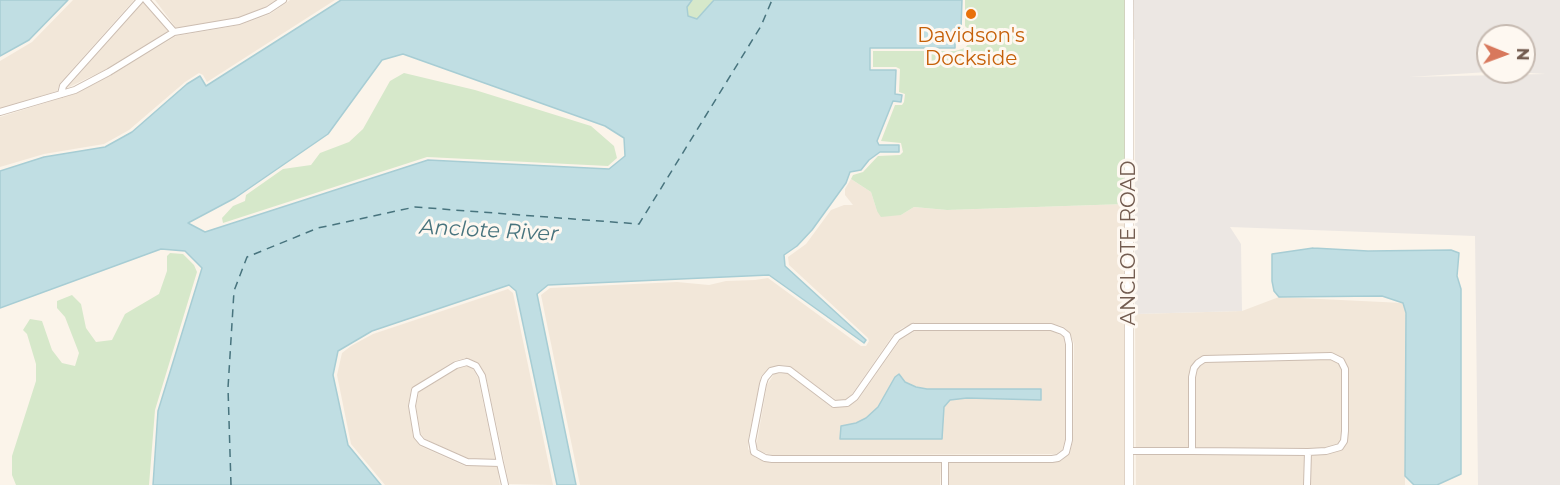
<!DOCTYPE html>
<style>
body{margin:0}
#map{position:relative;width:1560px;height:485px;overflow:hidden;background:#fbf4ea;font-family:Montserrat,sans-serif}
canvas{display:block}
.north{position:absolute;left:1476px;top:24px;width:60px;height:60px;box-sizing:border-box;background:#fef8f1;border:2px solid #c6bab1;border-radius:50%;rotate:91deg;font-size:16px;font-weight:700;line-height:24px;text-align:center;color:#735c50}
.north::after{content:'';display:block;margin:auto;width:21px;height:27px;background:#d8785c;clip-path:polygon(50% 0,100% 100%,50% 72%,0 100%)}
</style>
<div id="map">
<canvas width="1560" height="485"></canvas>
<div class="north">N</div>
</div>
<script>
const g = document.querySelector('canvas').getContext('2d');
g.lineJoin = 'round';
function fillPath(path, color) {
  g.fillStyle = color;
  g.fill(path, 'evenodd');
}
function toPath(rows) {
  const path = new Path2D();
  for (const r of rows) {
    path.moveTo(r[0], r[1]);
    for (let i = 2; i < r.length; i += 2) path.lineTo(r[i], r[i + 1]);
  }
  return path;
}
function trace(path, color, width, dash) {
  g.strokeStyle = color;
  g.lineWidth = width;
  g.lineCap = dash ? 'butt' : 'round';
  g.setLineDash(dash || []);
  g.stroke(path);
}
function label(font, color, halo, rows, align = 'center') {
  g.font = font + ' Montserrat,sans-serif';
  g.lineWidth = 6;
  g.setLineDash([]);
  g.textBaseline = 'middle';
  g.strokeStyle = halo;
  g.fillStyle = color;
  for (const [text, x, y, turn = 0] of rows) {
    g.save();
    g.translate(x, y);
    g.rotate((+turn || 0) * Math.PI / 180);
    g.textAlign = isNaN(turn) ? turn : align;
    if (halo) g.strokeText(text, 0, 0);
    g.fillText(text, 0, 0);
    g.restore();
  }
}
fillPath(toPath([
 [73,0,134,0,60,83,57,91,0,109,0,61,32,42],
 [155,0,276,0,265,7,238,18,176,28],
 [290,0,335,0,207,82,203,75,199,73,185,82,129,130,104,144,44,154,0,167,0,117,77,93,111,75,176,36,240,25,270,14],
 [143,2,168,31,107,69,67,88],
 [851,179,871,192,877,211,901,215,914,207,947,210,1125,204,1125,485,949,485,949,463,1052,462,1061,461,1070,453,1073,440,1074,344,1070,333,1064,327,1051,323,912,324,902,328,893,335,852,394,845,400,836,400,789,366,780,365,770,368,761,376,748,440,748,449,756,458,771,463,941,463,940,485,580,485,541,295,550,288,677,282,709,285,726,281,755,280,768,278,861,346,866,346,869,341,868,338,789,265,788,257,806,244,831,210,844,205,853,205,845,195,845,189],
 [508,289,513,293,553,485,509,484,486,376,478,363,467,358,454,361,411,389,408,406,413,436,420,446,465,466,497,466,500,485,385,485,351,444,337,375,342,353,351,346,373,334],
 [1279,297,1403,303,1406,313,1405,485,1136,485,1135,314,1242,311],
 [1050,330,1064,337,1065,345,1065,440,1062,450,1056,454,772,455,761,452,756,447,767,385,774,374,787,373,831,407,847,407,858,400,900,340,915,331],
 [899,374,905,382,916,387,927,389,1041,389,1041,399,967,398,950,400,944,407,942,439,841,426,856,423,866,418,878,407],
 [466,366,473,369,478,378,495,459,468,459,425,439,421,434,416,406,419,392,458,368]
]), '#f2e7d9');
fillPath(toPath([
 [1133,0,1560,0,1560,485,1478,485,1475,236,1230,227,1241,244,1242,311,1135,314,1135,40,1134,39],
 [1488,36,1524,36,1524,72,1516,72,1546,74,1409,77,1488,72]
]), '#ece7e3');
fillPath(toPath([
 [692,0,714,0,697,19,688,17,687,7],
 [965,0,1125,0,1125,204,947,210,914,207,901,215,881,217,877,211,871,192,851,179,853,175,863,172,878,156,900,155,903,152,901,143,881,141,895,105,902,105,904,102,905,94,899,92,900,69,896,67,873,67,873,51,955,51,965,48,969,43,969,30,965,26],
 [404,73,475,90,591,126,614,146,617,158,608,166,427,157,223,223,222,218,233,206,245,201,246,195,283,169,311,165,320,153,349,142,363,129,390,81],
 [170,253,183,254,194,265,197,272,155,410,149,485,16,485,12,475,12,456,36,381,36,364,27,334,23,330,30,319,42,321,52,350,62,363,75,366,79,353,65,317,57,308,57,301,72,295,81,304,86,328,96,342,112,340,125,314,159,294,167,271,167,256]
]), '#d6e8ca');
const water = toPath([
 [0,0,68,0,29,40,0,56,0,0],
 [341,0,692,0,687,7,688,16,697,19,714,0,962,0,961,29,965,30,965,42,955,43,955,48,870,48,870,70,896,70,895,94,902,95,901,102,893,101,877,141,879,145,899,145,899,152,880,152,869,160,861,170,850,172,846,183,812,230,797,246,784,255,785,266,866,340,864,343,769,275,548,285,537,294,576,485,557,485,516,291,509,285,372,331,338,351,333,375,348,445,381,485,153,485,158,411,202,268,185,251,161,249,0,308,0,171,44,157,105,147,132,132,187,84,200,76,206,86,341,0],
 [403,54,605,126,624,138,625,156,609,169,428,160,205,232,188,223,235,198,328,134,382,60,403,54],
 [1313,248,1368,251,1451,250,1459,253,1457,276,1461,289,1461,474,1437,485,1414,485,1405,476,1406,313,1403,303,1382,296,1279,297,1274,291,1272,281,1272,254,1313,248],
 [899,374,905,382,916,387,927,389,1041,389,1041,400,967,398,950,400,944,407,942,439,840,439,841,426,856,423,866,418,878,407,895,377,899,374]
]);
fillPath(water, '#c0dee3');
trace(water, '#a7cdd4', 1.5);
trace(toPath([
 [231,485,228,388,234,291,247,257,318,228,415,207,639,224,761,26,772,0]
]), '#48747e', 1.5, [8, 6]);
const minor = toPath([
 [146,0,174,32],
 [61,94,63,86,140,0],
 [0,112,75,90,109,72,174,32,239,21,268,10,283,0],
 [913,327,1051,327,1062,331,1067,335,1069,344,1069,440,1066,452,1058,458,1052,459,772,459,765,458,754,452,752,441,763,384,765,378,771,371,779,369,789,370,834,404,847,403,855,397,897,337,913,327],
 [467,362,476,366,482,376,500,463,467,462,422,442,417,436,412,406,415,390,456,365,467,362],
 [1130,451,1192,451,1192,377,1194,368,1198,363,1204,359,1331,356,1341,361,1345,369,1345,431,1344,441,1340,447,1326,451,1308,452,1192,451],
 [500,463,505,485],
 [945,485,945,459],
 [1307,485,1308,452]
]);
const tertiary = toPath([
 [1129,485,1129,0]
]);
trace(minor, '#ccbdb1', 8);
trace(tertiary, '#ccbdb1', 9);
trace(minor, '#fff', 6);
trace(tertiary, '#fff', 8);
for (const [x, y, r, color] of [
 [971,14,6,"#e8710a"]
]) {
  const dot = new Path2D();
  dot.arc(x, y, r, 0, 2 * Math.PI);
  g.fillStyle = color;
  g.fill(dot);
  trace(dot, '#fef8f1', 2);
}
label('20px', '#c56008', '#fef8f1', [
 ["Davidson's",971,36],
 ["Dockside",971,59]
]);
label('20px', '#735c50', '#fef8f1', [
 ["ANCLOTE ROAD",1129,243,-90]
]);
label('italic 21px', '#48747e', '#fef8f1', [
 ["Anclote River",489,231,3]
]);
</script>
